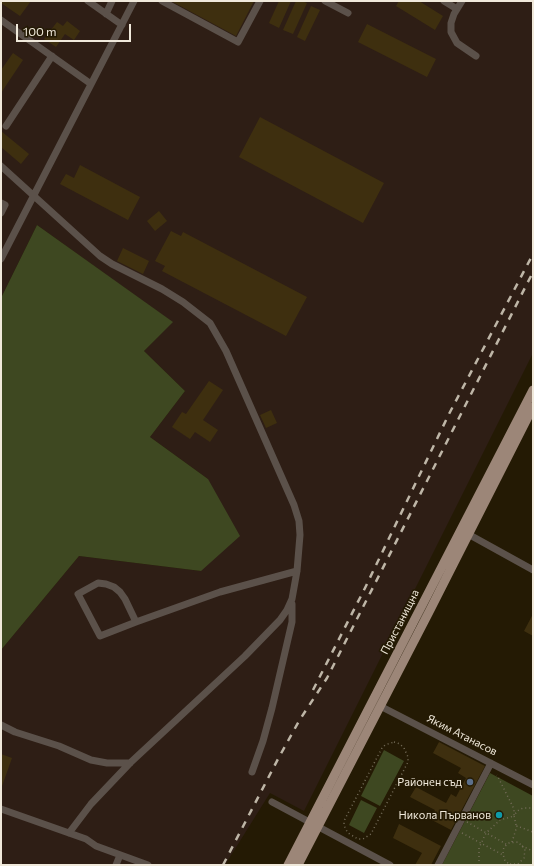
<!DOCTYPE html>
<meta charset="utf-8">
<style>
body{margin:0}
#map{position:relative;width:534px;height:866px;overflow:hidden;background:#241a04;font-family:Commissioner,sans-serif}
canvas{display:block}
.frame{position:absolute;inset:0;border:2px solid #f0e9db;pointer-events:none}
.scale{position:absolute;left:16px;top:24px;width:115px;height:18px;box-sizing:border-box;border:2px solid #f0e9db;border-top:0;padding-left:5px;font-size:12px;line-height:14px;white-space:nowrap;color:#f0e9db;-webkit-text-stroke:3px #241a04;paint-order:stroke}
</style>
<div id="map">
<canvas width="534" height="866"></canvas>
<div class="frame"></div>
<div class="scale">100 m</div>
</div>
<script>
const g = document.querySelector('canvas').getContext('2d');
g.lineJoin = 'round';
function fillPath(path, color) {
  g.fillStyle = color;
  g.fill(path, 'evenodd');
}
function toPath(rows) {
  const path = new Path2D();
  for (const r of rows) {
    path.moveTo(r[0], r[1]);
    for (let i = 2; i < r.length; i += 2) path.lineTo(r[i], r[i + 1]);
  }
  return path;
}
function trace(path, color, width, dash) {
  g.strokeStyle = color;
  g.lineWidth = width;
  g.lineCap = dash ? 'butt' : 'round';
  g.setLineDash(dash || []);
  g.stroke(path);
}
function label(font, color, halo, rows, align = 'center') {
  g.font = font + ' Commissioner,sans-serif';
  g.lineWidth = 3.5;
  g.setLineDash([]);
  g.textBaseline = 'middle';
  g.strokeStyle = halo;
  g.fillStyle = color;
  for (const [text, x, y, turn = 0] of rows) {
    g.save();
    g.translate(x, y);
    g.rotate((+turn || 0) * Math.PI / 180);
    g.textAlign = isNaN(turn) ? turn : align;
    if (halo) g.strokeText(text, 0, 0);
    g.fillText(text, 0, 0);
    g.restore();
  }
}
fillPath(toPath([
 [1,1,533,1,533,353,304,811,270,793,225,865,1,865,1,650,79,556,201,571,208,479,150,437,185,391,144,351,172,322,37,225,1,298]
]), '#2e1e15');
fillPath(toPath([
 [37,225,173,322,144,351,185,391,150,437,208,479,240,536,201,571,79,556,1,650,1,298],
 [384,750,404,761,380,806,361,796],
 [490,773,533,796,533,865,442,865],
 [361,800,377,808,364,833,349,825]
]), '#3e4821');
fillPath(toPath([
 [1,1,31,1,20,16,1,3],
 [171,1,254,1,236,36],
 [279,1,291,1,279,28,269,23],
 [296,1,302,1,307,3,293,34,283,30],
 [399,1,419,1,443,16,435,30,396,6],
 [311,6,320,10,305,41,297,37],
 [67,21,80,31,74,40,65,34,56,47,44,39,57,22,63,26],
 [367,24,436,59,427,77,358,42],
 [13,53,23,60,1,93,1,70],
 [260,117,384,183,363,223,239,157],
 [1,131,29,154,21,164,1,147],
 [80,165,140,197,128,220,60,184,66,174,74,178],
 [159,211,167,221,155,231,147,221],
 [171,231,181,236,183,232,307,297,286,336,162,271,165,266,155,261],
 [123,248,149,261,143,274,117,261],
 [209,381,223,390,203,420,218,430,210,442,195,432,190,439,172,427,182,412,186,414],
 [271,410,277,423,266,428,260,415],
 [533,614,533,636,524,631],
 [439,742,485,766,451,830,430,819,435,810,410,797,416,787,446,803,451,794,456,797,466,778,458,773,461,768,433,753],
 [1,754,12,758,1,789],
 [399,824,441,846,431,865,415,865,422,853,393,838]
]), '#3e2f0f');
trace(toPath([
 [394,742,400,744,404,748,408,757,408,762,371,834,363,839,358,839,348,833,345,828,344,823,345,819,382,748,385,745,394,742],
 [467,822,506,844],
 [516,825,514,816,517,811,523,808,531,808,533,810],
 [462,833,503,855],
 [512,842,517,826,533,832],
 [522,846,533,851],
 [510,864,518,864,524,858,525,849,518,842,509,843,504,847,503,851,504,859,506,862,512,865],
 [479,865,479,848,486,833,500,820,514,816,514,809,497,775]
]), '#756d5a', 1.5, [1, 3]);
trace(toPath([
 [88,1,122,25],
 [162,1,238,42,260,1],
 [325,1,348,13],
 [444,1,457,9],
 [462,1,454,14,451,23,451,32,457,43,476,56],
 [106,14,112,1],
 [1,20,91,84],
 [6,126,52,56],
 [1,166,100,256,112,264,162,289,183,302,210,323,226,351,294,505,299,521,300,535,297,571,292,599,287,610,280,620,245,656,130,763,91,804,69,833],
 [1,203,5,205,1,213],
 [1,259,134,1],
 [468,534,533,570],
 [136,622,125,599,120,592,114,587,106,584,98,583,78,594,100,636,136,622,220,592,297,571],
 [380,706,533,785],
 [1,725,15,732,59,746,91,760,107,763,130,763],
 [252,772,263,741,272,708,292,622,292,604],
 [272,802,390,865],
 [1,809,86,839,96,846,148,865],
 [116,865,120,855],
 [438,865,491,763]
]), '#5b514a', 7);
trace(toPath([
 [288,865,533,390],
 [298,865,429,612,533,407]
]), '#9c8678', 9);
trace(toPath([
 [313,690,365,588,449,414,533,254],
 [223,865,278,759,299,721,327,678,533,272]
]), '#beb6a7', 2.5, [7, 7]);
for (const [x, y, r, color] of [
 [470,782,4,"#5c6f8a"],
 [499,815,4,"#0f9aa8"]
]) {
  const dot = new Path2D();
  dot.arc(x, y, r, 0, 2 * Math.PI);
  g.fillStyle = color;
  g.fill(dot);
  trace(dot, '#241a04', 1.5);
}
label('11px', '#f0e9db', '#241a04', [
 ["Пристанищна",400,622,-63],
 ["Яким Атанасов",462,735,27]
]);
label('11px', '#f0e9db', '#241a04', [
 ["Районен съд",462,782],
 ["Никола Първанов",491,815]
], 'right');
</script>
